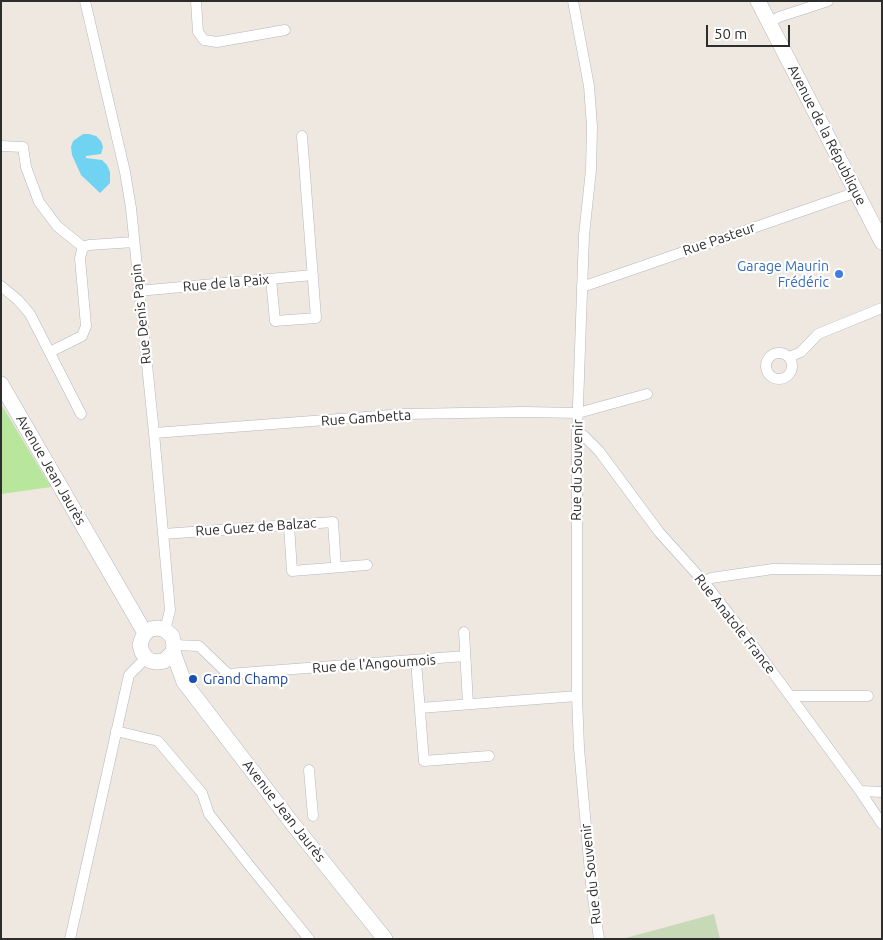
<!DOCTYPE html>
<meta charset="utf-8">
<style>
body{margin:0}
#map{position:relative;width:883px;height:940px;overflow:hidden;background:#efe8e0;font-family:Ubuntu,sans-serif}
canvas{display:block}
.frame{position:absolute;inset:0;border:2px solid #2d2d2d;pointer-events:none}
.scale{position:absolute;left:706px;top:25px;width:84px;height:22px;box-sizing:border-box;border:2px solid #2d2d2d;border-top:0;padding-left:6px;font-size:15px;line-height:18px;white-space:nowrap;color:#2d2d2d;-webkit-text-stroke:4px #fff;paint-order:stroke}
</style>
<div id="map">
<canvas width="883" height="940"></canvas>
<div class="frame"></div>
<div class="scale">50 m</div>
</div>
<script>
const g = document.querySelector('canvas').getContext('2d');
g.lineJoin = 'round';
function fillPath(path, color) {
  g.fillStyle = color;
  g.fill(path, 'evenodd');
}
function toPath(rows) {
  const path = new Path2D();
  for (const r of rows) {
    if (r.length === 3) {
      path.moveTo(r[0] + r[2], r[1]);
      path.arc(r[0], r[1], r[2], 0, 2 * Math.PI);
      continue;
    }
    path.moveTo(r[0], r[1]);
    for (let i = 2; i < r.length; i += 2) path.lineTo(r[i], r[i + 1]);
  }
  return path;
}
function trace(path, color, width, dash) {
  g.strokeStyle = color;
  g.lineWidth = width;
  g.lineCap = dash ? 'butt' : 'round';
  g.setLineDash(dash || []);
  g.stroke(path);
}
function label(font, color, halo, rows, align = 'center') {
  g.font = font + ' Ubuntu,sans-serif';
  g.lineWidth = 4.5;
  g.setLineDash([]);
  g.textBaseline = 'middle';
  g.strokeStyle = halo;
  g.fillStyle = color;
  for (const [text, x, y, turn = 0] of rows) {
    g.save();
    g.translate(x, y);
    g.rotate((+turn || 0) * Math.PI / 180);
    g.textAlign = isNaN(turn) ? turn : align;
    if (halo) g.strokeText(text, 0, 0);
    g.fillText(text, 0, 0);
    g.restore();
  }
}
fillPath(toPath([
 [1,404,51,487,1,494]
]), '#b7e69c');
fillPath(toPath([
 [714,914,720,939,622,939]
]), '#c8d9b7');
fillPath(toPath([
 [83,134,89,134,96,136,101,141,103,147,101,154,86,156,86,158,102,160,107,165,110,172,110,183,100,193,81,175,72,155,71,147,73,141]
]), '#71d3f2');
const street = toPath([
 [85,1,125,172,131,208,154,433,170,610,165,630],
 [196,1,198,32,204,40,217,42,285,30],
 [573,1,589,86,592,126,591,170,584,235,577,434,577,696,579,748,591,884,599,939],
 [769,23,779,17,828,1],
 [1,146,23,147,26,167,39,202,57,226,83,247,89,245,134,242],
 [271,279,275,321,316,318,302,136],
 [1,286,18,300,30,314,81,414],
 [582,287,857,192],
 [138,291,313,275],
 [50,352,82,336,86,326,80,258,83,247],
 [779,366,13],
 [789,357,801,352,818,334,882,308],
 [154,433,405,414,524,412,578,413,647,394],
 [577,434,583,435,599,451,659,532,704,582,743,632,860,791,882,824],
 [289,525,292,571,367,565],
 [163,534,333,522,336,567],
 [704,582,711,578,773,569,882,570],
 [464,632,468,704],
 [174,645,199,646,228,674,465,656],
 [416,661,424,761,489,756],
 [791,696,868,696],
 [420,708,577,696],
 [116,731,158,741,202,793,209,814,249,865,309,939],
 [309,770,313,816],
 [860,791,882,792],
 [70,939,129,675,146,658]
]);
const secondary = toPath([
 [758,1,882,242],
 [1,384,145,633],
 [173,652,164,661,157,662,151,661,146,658,142,652,140,645,142,639,145,633,151,629,158,628,165,630,172,636,174,645,173,652,184,682,292,823,385,939]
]);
trace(street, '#b3b6c1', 11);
trace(secondary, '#b3b6c1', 16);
trace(street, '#fff', 10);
trace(secondary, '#fff', 15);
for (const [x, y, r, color] of [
 [839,274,5,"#3f7fe0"],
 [193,679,5,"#1a4fb4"]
]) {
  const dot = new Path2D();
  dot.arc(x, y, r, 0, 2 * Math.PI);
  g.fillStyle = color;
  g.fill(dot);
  trace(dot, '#fff', 2);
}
label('14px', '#2d2d2d', '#fff', [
 ["Avenue de la République",827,135,63],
 ["Rue Pasteur",719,239,-19],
 ["Rue de la Paix",226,283,-5],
 ["Rue Denis Papin",141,314,-96],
 ["Rue Gambetta",366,418,-4],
 ["Avenue Jean Jaurès",51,470,60],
 ["Rue du Souvenir",577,470,-89],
 ["Rue Guez de Balzac",256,527,-4],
 ["Rue Anatole France",735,624,52],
 ["Rue de l'Angoumois",374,664,-4],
 ["Avenue Jean Jaurès",284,811,52],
 ["Rue du Souvenir",591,874,-96]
]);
label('14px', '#366cbe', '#fff', [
 ["Garage Maurin",829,266],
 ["Frédéric",829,282]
], 'right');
label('14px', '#164399', '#fff', [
 ["Grand Champ",203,679]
], 'left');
</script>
